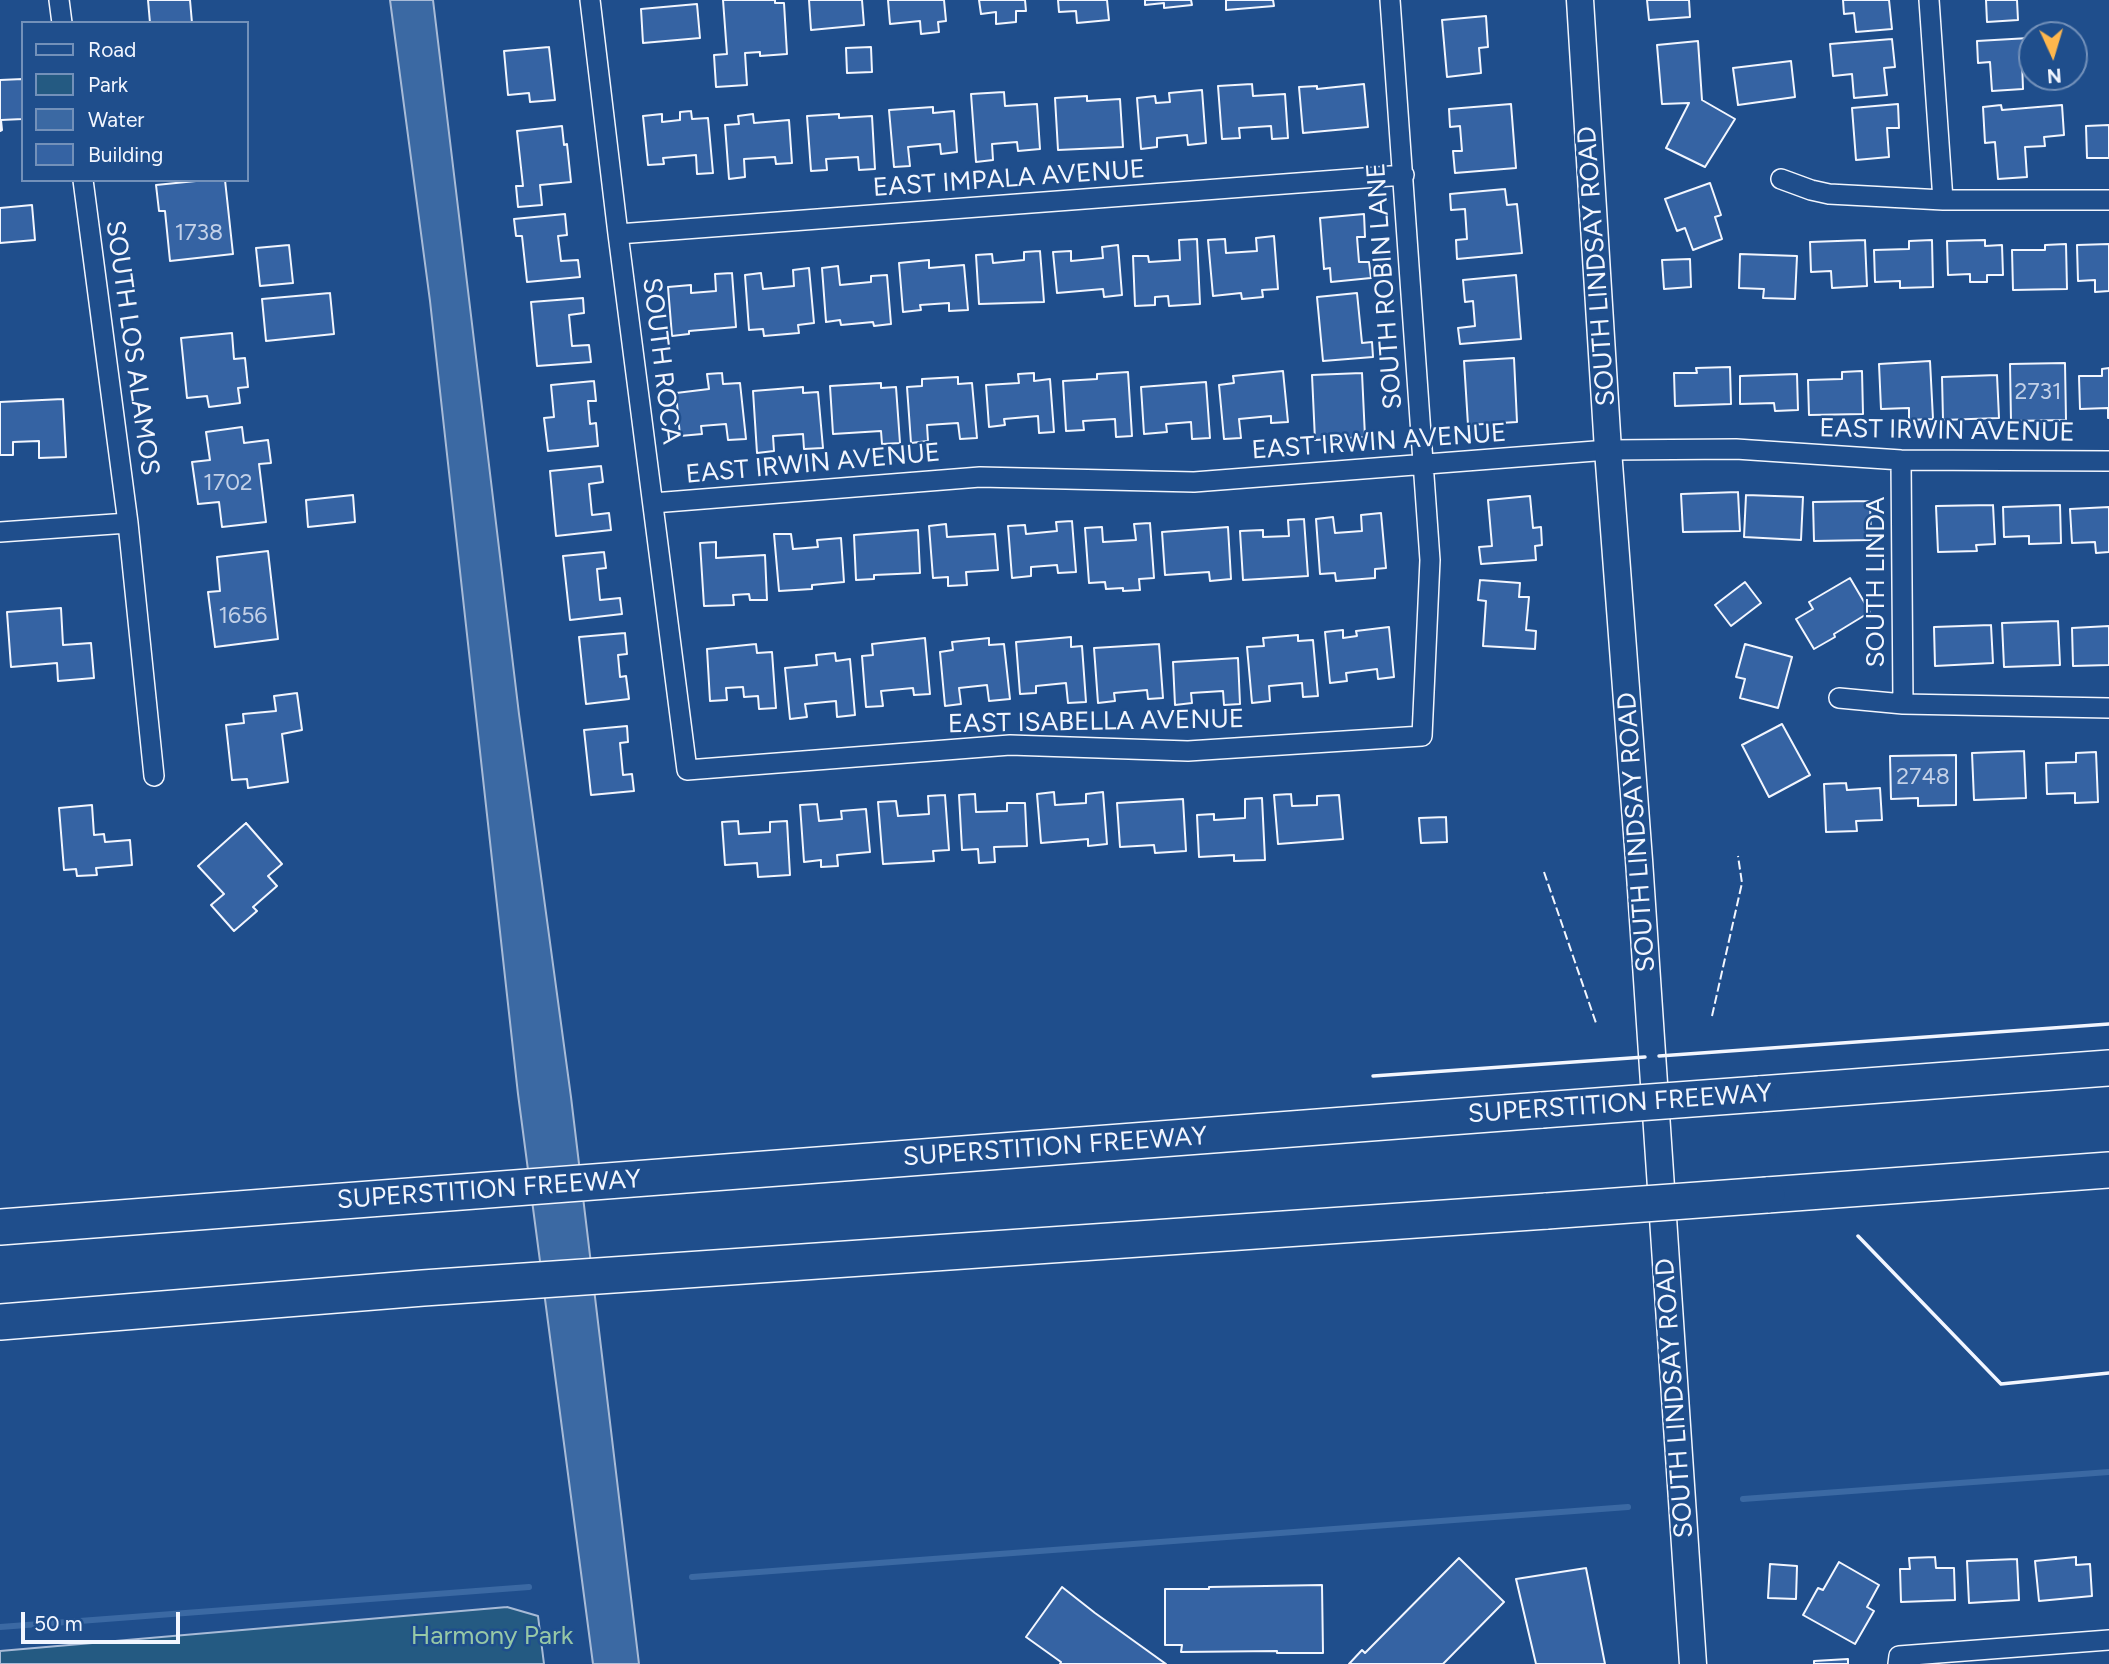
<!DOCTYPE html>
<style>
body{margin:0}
#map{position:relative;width:2109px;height:1664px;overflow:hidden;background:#1f4e8c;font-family:Figtree,sans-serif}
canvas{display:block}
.legend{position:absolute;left:21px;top:21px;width:228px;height:161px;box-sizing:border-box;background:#1f4e8c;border:2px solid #7391ba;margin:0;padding:9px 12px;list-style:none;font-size:21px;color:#f2f6ff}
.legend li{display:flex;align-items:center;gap:14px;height:35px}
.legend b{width:35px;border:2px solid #7391ba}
.north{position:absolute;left:2018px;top:21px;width:70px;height:70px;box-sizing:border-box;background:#1f4e8c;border:2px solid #7391ba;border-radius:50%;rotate:176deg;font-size:19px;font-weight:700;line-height:28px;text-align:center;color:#f2f6ff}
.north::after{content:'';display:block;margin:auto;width:24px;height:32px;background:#ffb74d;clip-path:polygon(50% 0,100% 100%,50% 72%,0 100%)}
.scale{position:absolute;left:21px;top:1612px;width:159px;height:32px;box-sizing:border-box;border:4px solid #f2f6ff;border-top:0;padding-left:9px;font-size:21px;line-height:24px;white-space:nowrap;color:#f2f6ff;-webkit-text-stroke:5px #1f4e8c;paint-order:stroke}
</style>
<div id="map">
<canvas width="2109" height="1664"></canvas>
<ul class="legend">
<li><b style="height:9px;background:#1f4e8c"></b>Road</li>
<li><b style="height:19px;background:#245a82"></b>Park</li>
<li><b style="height:19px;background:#3b69a3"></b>Water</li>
<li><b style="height:19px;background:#3563a3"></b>Building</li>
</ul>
<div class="north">N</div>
<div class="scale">50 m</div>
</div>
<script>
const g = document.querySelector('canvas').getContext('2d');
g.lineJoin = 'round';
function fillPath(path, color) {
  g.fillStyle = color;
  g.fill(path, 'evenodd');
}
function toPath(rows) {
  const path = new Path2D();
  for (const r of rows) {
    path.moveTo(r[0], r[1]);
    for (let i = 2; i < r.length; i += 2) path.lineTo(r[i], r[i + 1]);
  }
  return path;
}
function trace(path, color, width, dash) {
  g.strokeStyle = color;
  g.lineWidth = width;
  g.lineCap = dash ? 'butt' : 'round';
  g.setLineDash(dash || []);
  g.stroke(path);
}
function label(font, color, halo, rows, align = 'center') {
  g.font = font + ' Figtree,sans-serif';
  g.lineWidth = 5;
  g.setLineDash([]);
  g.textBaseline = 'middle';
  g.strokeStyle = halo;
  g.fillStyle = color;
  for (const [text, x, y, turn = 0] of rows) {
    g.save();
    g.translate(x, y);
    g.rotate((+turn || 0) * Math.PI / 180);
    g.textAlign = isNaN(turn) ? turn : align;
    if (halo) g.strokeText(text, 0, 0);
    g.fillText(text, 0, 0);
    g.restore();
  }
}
const green = toPath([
 [507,1607,538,1616,544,1664,0,1664,0,1651,507,1607]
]);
fillPath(green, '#245a82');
trace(green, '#a8bbd7', 2);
const water = toPath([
 [390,0,433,0,519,714,571,1097,639,1664,593,1664,518,1094,430,301,390,0]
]);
fillPath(water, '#3b69a3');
trace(water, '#a8bbd7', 2);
trace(toPath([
 [1743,1499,2109,1472],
 [692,1577,1628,1507],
 [0,1627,529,1587]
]), '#3b69a3', 6);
const building = toPath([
 [148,0,190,0,192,23,150,23,148,0],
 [723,0,775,0,775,3,784,3,787,54,760,56,760,52,745,53,747,85,716,87,714,55,727,54,723,0],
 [809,0,862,0,864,25,811,30,809,0],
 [888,0,944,0,946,21,938,22,939,32,921,34,920,21,890,24,888,0],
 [979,0,1025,0,1026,11,1016,11,1016,22,996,24,996,12,981,14,979,0],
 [1058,0,1107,0,1109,20,1077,23,1076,11,1059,12,1058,0],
 [1145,0,1191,0,1192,5,1164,8,1164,3,1145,5,1145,0],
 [1226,0,1273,0,1274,6,1226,10,1226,0],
 [1647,0,1689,0,1690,17,1649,20,1647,0],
 [1843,0,1889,0,1892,29,1856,32,1854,13,1844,14,1843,0],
 [1986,0,2017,0,2018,20,1987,22,1986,0],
 [697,4,700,38,643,43,641,9,697,4],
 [1486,16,1488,47,1479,48,1481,73,1447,77,1442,20,1486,16],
 [2029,38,2030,60,2022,61,2023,89,1992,91,1990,62,1978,63,1977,41,2029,38],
 [1892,39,1895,67,1884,68,1887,95,1854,98,1852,74,1833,76,1830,44,1892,39],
 [1698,41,1702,100,1735,119,1705,167,1666,148,1689,103,1662,104,1657,45,1698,41],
 [549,47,555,100,530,102,529,93,508,95,504,51,549,47],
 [871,47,872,72,847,73,846,48,871,47],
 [1791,61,1795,97,1738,105,1733,68,1791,61],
 [23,79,23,119,1,120,2,130,0,131,0,80,23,79],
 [1252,84,1253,96,1285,94,1288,138,1272,139,1271,126,1239,128,1240,138,1222,139,1218,86,1252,84],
 [1364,84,1368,127,1303,133,1299,87,1317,86,1317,89,1364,84],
 [1202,90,1206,143,1188,145,1187,135,1157,138,1157,147,1141,149,1137,98,1155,96,1156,103,1170,102,1169,93,1202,90],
 [1004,92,1005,106,1037,104,1040,149,1018,151,1017,142,992,144,993,160,976,162,971,94,1004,92],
 [1087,96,1087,101,1120,99,1123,147,1058,150,1055,98,1087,96],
 [1511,104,1516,168,1455,173,1453,151,1462,151,1460,126,1450,127,1449,109,1511,104],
 [1898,104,1899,128,1887,128,1889,157,1856,160,1852,108,1898,104],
 [2001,105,2002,110,2062,105,2064,135,2044,137,2045,146,2025,147,2027,177,1998,179,1995,142,1985,143,1983,107,2001,105],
 [933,107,933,113,954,111,957,152,941,154,940,144,908,147,910,166,894,167,889,110,933,107],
 [691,111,692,119,708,118,713,173,697,174,696,155,663,158,664,164,648,165,643,116,662,114,662,122,680,120,680,112,691,111],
 [753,114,754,123,789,120,792,163,776,164,775,157,744,159,745,177,729,179,725,125,739,124,738,116,753,114],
 [839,114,839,118,872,116,875,169,859,170,858,157,826,159,827,170,811,171,807,116,839,114],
 [2109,125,2109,158,2087,158,2086,126,2109,125],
 [562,126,564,145,567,144,571,182,540,185,542,205,518,207,516,186,523,186,517,131,562,126],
 [206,180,225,180,233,254,170,261,165,211,159,211,156,185,206,180],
 [1710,183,1721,215,1715,217,1722,239,1693,250,1685,228,1677,231,1665,199,1710,183],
 [1505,189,1507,205,1517,204,1522,253,1457,259,1456,240,1467,239,1465,209,1451,210,1450,194,1505,189],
 [32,205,35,240,0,243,0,208,32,205],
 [565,214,567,235,558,236,561,261,578,260,580,277,527,282,522,236,516,236,514,219,565,214],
 [1364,214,1365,237,1357,237,1359,262,1369,262,1371,278,1331,282,1330,268,1324,269,1320,218,1364,214],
 [1274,236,1278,289,1262,290,1263,297,1242,299,1241,293,1213,296,1208,240,1225,239,1226,253,1257,251,1256,238,1274,236],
 [1197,239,1200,304,1169,306,1168,296,1155,297,1155,305,1135,306,1133,256,1148,256,1149,262,1180,260,1179,240,1197,239],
 [1865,240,1867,286,1832,288,1831,271,1811,272,1810,242,1865,240],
 [1932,240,1933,287,1900,288,1900,281,1875,282,1874,250,1909,249,1909,241,1932,240],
 [1985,240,1985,246,2002,245,2003,275,1987,275,1987,282,1970,282,1970,274,1948,275,1947,241,1985,240],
 [2066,244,2067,289,2013,290,2012,250,2045,250,2045,245,2066,244],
 [2109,244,2109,291,2095,292,2095,280,2078,281,2077,245,2109,244],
 [289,245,293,283,260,286,256,248,289,245],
 [1118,245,1122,295,1104,297,1103,289,1057,293,1053,252,1071,251,1071,261,1103,258,1102,247,1118,245],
 [1040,251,1044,302,979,304,976,255,992,254,993,263,1024,260,1024,252,1040,251],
 [1740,254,1797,256,1795,299,1763,298,1764,289,1739,288,1740,254],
 [1690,259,1691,287,1664,289,1662,260,1690,259],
 [929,260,929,268,964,265,968,310,949,311,949,303,920,305,921,310,903,312,899,263,929,260],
 [838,266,840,285,871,282,871,276,887,275,891,324,874,326,873,322,841,325,840,320,826,322,822,268,838,266],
 [809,268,814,323,798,325,799,333,764,336,763,329,749,330,745,275,761,273,763,289,794,286,793,270,809,268],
 [732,273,736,327,689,331,689,334,672,336,668,287,691,285,691,293,716,291,715,274,732,273],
 [1516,275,1521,339,1460,344,1458,328,1475,326,1473,301,1465,302,1463,280,1516,275],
 [330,293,334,334,266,341,262,299,330,293],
 [1357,293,1362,343,1372,342,1373,357,1323,361,1317,297,1357,293],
 [583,298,584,313,569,315,572,346,589,345,591,362,537,366,531,302,583,298],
 [232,333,234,359,245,358,248,387,238,388,240,403,209,407,207,396,187,398,181,338,232,333],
 [1514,358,1517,422,1468,425,1464,361,1514,358],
 [1930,361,1933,419,1909,420,1909,408,1881,409,1879,364,1930,361],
 [2065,363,2066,420,2011,421,2010,364,2065,363],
 [1730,367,1731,404,1675,406,1674,373,1697,373,1696,368,1730,367],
 [2109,368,2109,418,2108,418,2108,408,2080,409,2079,376,2102,376,2102,369,2109,368],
 [1283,371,1288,422,1271,423,1271,416,1239,419,1241,438,1224,439,1219,385,1234,383,1233,376,1283,371],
 [1862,371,1863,414,1809,415,1808,380,1842,379,1842,372,1862,371],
 [1128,372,1132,436,1116,437,1115,419,1083,421,1084,430,1066,431,1063,381,1097,379,1097,374,1128,372],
 [722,373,723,384,740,383,746,439,728,440,726,424,701,426,702,434,680,436,676,393,709,389,707,374,722,373],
 [1034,373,1034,381,1050,379,1054,432,1039,433,1038,416,1004,419,1005,425,989,427,986,385,1019,383,1018,374,1034,373],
 [1362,373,1365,437,1315,440,1312,375,1362,373],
 [1797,374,1798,410,1775,411,1774,403,1740,404,1740,376,1797,374],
 [1997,375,1999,418,1943,420,1942,377,1997,375],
 [958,377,958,384,972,383,977,438,960,439,958,423,927,425,928,441,911,443,907,387,922,386,922,379,958,377],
 [594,381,596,401,588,401,590,424,596,423,598,446,548,451,544,418,554,417,551,385,594,381],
 [1206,382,1210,438,1192,439,1191,422,1166,424,1167,432,1144,434,1141,387,1206,382],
 [881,383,881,388,896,387,900,443,882,444,881,431,833,434,830,386,881,383],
 [803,387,803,393,818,392,823,448,804,449,803,434,773,436,774,451,757,453,753,391,803,387],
 [63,399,66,457,39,458,39,441,13,442,13,455,0,455,0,402,63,399],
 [242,427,244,443,268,440,271,463,259,464,266,522,222,527,219,502,198,504,192,462,210,460,206,432,242,427],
 [601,466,603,482,589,484,592,515,609,513,611,530,556,536,550,471,601,466],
 [1738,492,1740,531,1683,532,1681,494,1738,492],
 [353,495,355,522,308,527,306,500,353,495],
 [1746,495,1803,497,1801,540,1744,537,1746,495],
 [1530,496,1533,528,1541,527,1542,545,1535,546,1536,560,1481,564,1479,547,1492,546,1488,500,1530,496],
 [1870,501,1871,540,1814,541,1813,502,1870,501],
 [1993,505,1995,544,1976,545,1977,551,1938,552,1936,506,1993,505],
 [2060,505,2061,543,2029,544,2029,536,2004,537,2003,507,2060,505],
 [2109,507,2109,552,2096,553,2095,542,2072,543,2070,509,2109,507],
 [1381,513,1386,568,1375,569,1375,578,1336,581,1335,573,1320,574,1316,519,1333,517,1335,533,1362,531,1361,515,1381,513],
 [1304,519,1308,576,1243,580,1240,531,1263,530,1263,537,1289,536,1288,520,1304,519],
 [1072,521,1076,572,1058,573,1057,565,1031,567,1031,576,1012,578,1008,526,1025,525,1026,534,1057,531,1056,522,1072,521],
 [1150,523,1154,578,1139,579,1140,590,1123,591,1123,588,1106,589,1105,582,1089,583,1085,528,1102,527,1103,542,1136,540,1134,524,1150,523],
 [946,524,947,537,995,534,998,570,966,572,967,585,948,586,948,577,933,578,929,526,946,524],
 [1228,527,1231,579,1210,581,1209,572,1165,575,1162,532,1228,527],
 [918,530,920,573,874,575,874,579,856,580,854,535,918,530],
 [774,534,791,534,793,549,818,547,817,540,841,538,844,582,812,585,812,589,779,591,774,534],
 [716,542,716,558,765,555,767,600,750,600,749,594,733,595,734,605,704,606,700,543,716,542],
 [268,551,278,639,215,647,208,592,220,591,217,557,268,551],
 [604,552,606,568,597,569,600,600,620,598,622,614,570,620,563,556,604,552],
 [1850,578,1870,612,1834,634,1835,637,1814,649,1796,619,1813,609,1809,602,1850,578],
 [1480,580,1520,583,1519,597,1529,597,1526,630,1536,631,1535,649,1483,646,1486,601,1478,600,1480,580],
 [1745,582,1761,603,1731,626,1715,605,1745,582],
 [61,608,63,645,91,643,94,678,58,681,57,663,11,667,7,612,61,608],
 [2058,621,2060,665,2004,667,2002,623,2058,621],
 [1991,625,1993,663,1935,666,1934,627,1991,625],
 [2109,626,2109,665,2073,666,2072,628,2109,626],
 [1389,627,1394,677,1378,679,1377,669,1346,673,1347,681,1330,683,1325,632,1343,630,1343,638,1357,636,1356,631,1389,627],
 [625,633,627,654,618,655,620,677,626,676,629,699,586,704,579,637,625,633],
 [1298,635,1298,641,1313,640,1318,696,1303,697,1302,683,1269,686,1270,701,1252,703,1247,647,1264,646,1263,638,1298,635],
 [1071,637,1071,647,1082,646,1086,702,1068,703,1066,683,1036,686,1036,693,1020,694,1016,642,1071,637],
 [925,638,930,694,914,695,913,688,881,691,883,706,866,707,862,656,873,655,872,644,925,638],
 [989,638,989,645,1004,644,1010,699,989,701,987,685,959,688,961,704,945,706,940,652,953,650,952,642,989,638],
 [756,644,757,653,772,652,776,708,759,709,758,696,744,697,743,687,726,688,727,700,710,701,707,649,756,644],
 [1159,644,1163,698,1148,699,1147,690,1114,693,1115,701,1098,703,1094,648,1159,644],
 [1745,644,1792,657,1778,708,1740,698,1745,679,1736,677,1745,644],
 [835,653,836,661,850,659,855,715,837,717,836,701,805,704,807,717,790,719,785,668,817,665,816,655,835,653],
 [1238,658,1240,704,1224,705,1223,691,1191,693,1192,703,1175,705,1173,662,1238,658],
 [297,693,302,730,282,734,288,782,248,788,247,779,232,780,226,725,244,723,243,714,276,711,274,696,297,693],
 [1782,724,1810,775,1769,797,1742,745,1782,724],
 [627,726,628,742,620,743,623,775,632,774,634,791,591,795,584,730,627,726],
 [2024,751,2026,798,1974,800,1972,753,2024,751],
 [2096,752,2098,802,2075,803,2075,793,2047,794,2046,763,2076,762,2076,753,2096,752],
 [1956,755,1956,805,1918,806,1918,798,1891,799,1890,756,1956,755],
 [1846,783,1847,790,1880,788,1882,820,1856,821,1857,831,1826,832,1824,784,1846,783],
 [1054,792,1055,805,1086,803,1086,794,1103,792,1107,844,1088,846,1088,839,1041,843,1037,794,1054,792],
 [975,794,976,812,1007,811,1007,803,1025,803,1027,846,994,847,995,862,979,863,978,849,962,850,959,795,975,794],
 [1291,794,1292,806,1317,805,1317,796,1339,795,1343,839,1278,844,1274,795,1291,794],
 [945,795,949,850,933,851,934,861,883,864,878,802,896,801,898,816,929,814,928,796,945,795],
 [1262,798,1265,860,1234,861,1234,855,1199,857,1197,815,1214,814,1214,820,1245,818,1245,799,1262,798],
 [1183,799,1186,851,1155,853,1154,845,1120,847,1117,803,1183,799],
 [817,804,819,821,842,819,841,811,866,809,870,852,837,855,838,866,821,867,821,860,804,862,800,805,817,804],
 [92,805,94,835,104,834,105,842,130,840,132,865,96,868,97,875,77,876,76,869,64,870,59,808,92,805],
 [1446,817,1447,842,1421,843,1419,818,1446,817],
 [738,821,739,834,770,832,770,822,787,821,790,875,758,877,757,863,725,865,722,822,738,821],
 [246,823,282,864,268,876,277,886,253,907,257,911,234,931,211,905,224,894,198,866,246,823],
 [1935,1557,1936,1568,1954,1568,1955,1600,1901,1602,1900,1569,1910,1569,1909,1558,1935,1557],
 [2076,1557,2076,1565,2090,1564,2092,1596,2039,1601,2035,1561,2076,1557],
 [1459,1558,1504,1602,1443,1664,1349,1664,1362,1650,1365,1653,1459,1558],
 [2017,1559,2019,1600,1969,1603,1967,1561,2017,1559],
 [1839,1562,1879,1585,1867,1607,1874,1611,1855,1644,1803,1615,1818,1588,1823,1590,1839,1562],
 [1770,1564,1797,1566,1796,1599,1768,1598,1770,1564],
 [1586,1568,1605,1664,1536,1664,1516,1579,1586,1568],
 [1322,1585,1323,1653,1277,1653,1277,1651,1181,1652,1182,1645,1165,1645,1165,1589,1209,1589,1209,1587,1322,1585],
 [1062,1587,1095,1613,1166,1664,1060,1664,1061,1662,1026,1637,1062,1587],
 [1848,1659,1848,1664,1814,1664,1814,1661,1848,1659]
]);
fillPath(building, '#3563a3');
trace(building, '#f2f6ff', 2);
const street = toPath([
 [59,0,62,23],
 [590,0,618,234,687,770,1010,745,1188,751,1422,736,1430,560,1390,0],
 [1929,0,1943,200],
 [1781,179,1811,190,1829,194,1943,200,2109,200],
 [83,180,128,523,154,776],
 [618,234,1404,175],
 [1901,460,1903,704],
 [653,503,980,477,1194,482,1608,450,1736,449,1901,460,2109,461],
 [0,532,128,523],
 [1839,698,1903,704,2109,708],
 [1898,1664,1899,1656,2109,1640]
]);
const secondary = toPath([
 [1580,0,1608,450,1639,860,1693,1664]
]);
const highway = toPath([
 [1759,1094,2109,1068],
 [1767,1195,2109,1170],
 [0,1227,1542,1110],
 [0,1322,423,1288,1547,1211]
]);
trace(street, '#f2f6ff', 22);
trace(secondary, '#f2f6ff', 29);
trace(highway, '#f2f6ff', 38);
trace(street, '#1f4e8c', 19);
trace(secondary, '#1f4e8c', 26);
trace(highway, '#1f4e8c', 35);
const highwayBridge = toPath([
 [1542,1110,1759,1094],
 [1547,1211,1767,1195]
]);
trace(highwayBridge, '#f2f6ff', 38, []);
trace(highwayBridge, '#1f4e8c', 35);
trace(toPath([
 [1544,872,1596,1023],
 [1712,1016,1742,883,1738,856]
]), '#f2f6ff', 2, [9, 3.5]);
trace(toPath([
 [1659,1056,2109,1024],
 [1373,1076,1645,1057],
 [1858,1236,2001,1384,2109,1373]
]), '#f2f6ff', 3.5);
label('23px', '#c3d1e8', null, [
 ["1738",199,233],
 ["2731",2038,392],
 ["1702",228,483],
 ["1656",243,616],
 ["2748",1923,777]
]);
label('26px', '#f2f6ff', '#1f4e8c', [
 ["EAST IMPALA AVENUE",1009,179,-4],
 ["SOUTH LINDSAY ROAD",1597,266,-94],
 ["SOUTH ROBIN LANE",1385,286,-94],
 ["SOUTH LOS ALAMOS",132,348,82],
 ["SOUTH ROCA",661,361,83],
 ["EAST IRWIN AVENUE",1947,431,1],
 ["EAST IRWIN AVENUE",1379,442,-4],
 ["EAST IRWIN AVENUE",813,464,-5],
 ["SOUTH LINDA",1876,582,-90],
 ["EAST ISABELLA AVENUE",1096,722,-1],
 ["SOUTH LINDSAY ROAD",1637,832,-94],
 ["SUPERSTITION FREEWAY",1620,1104,-4],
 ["SUPERSTITION FREEWAY",1055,1147,-4],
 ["SUPERSTITION FREEWAY",489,1190,-4],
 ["SOUTH LINDSAY ROAD",1675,1398,-94]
]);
label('26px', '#97c8a6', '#1f4e8c', [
 ["Harmony Park",492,1636]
]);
</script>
